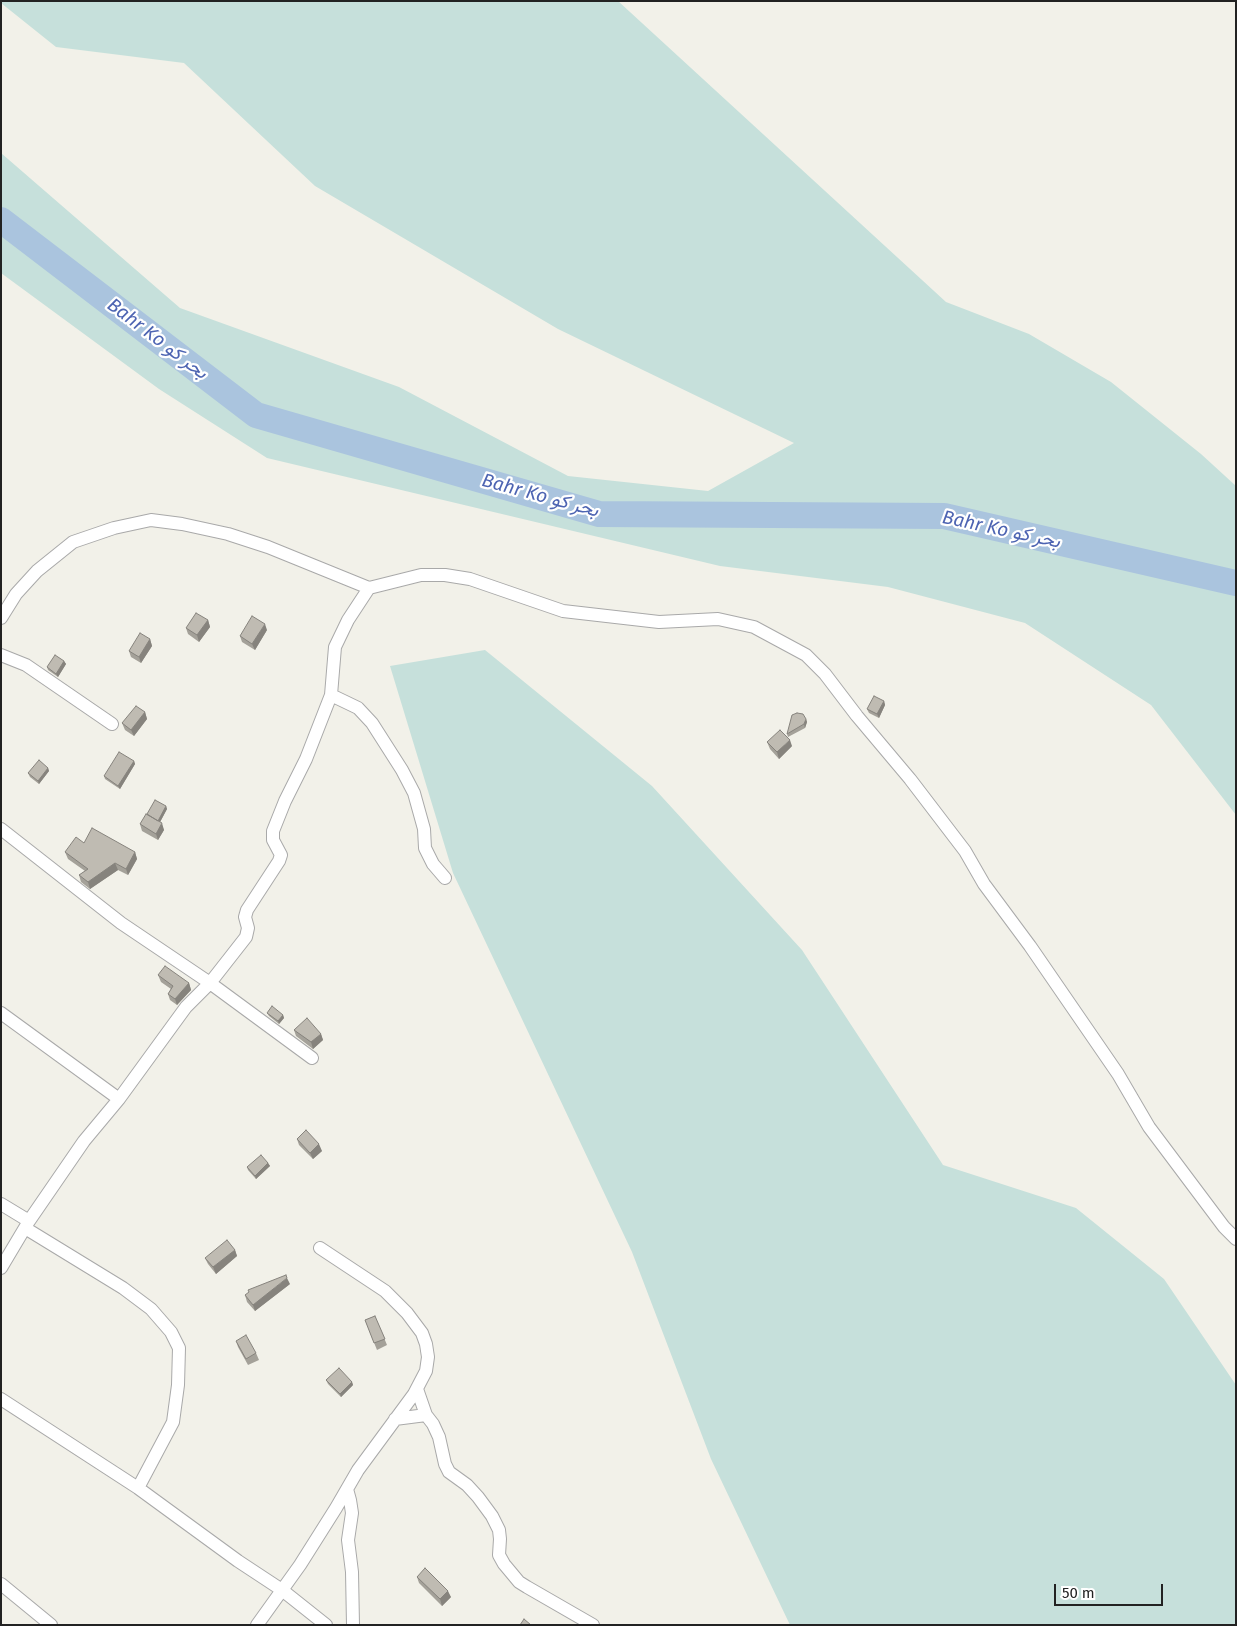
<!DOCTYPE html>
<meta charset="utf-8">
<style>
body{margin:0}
#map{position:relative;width:1237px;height:1626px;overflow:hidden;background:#f2f1e9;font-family:"Fira Sans",sans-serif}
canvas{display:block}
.frame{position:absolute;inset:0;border:2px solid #222;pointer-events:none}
.scale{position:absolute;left:1054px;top:1584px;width:109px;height:22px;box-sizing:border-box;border:2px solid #222;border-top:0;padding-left:6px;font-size:15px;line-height:18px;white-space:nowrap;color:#222;-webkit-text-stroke:4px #fff;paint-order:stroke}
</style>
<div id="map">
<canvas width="1237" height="1626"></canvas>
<div class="frame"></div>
<div class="scale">50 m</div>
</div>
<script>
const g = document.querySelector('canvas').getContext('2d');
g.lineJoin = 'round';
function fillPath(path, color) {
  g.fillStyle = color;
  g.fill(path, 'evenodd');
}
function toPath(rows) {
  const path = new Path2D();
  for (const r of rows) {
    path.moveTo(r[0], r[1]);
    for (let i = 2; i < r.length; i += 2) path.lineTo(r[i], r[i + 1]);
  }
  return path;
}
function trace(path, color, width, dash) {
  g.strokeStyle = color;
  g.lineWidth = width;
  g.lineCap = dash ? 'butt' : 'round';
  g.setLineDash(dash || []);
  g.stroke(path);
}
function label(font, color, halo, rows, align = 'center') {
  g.font = font + ' "Fira Sans",Vazirmatn,sans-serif';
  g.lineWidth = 4.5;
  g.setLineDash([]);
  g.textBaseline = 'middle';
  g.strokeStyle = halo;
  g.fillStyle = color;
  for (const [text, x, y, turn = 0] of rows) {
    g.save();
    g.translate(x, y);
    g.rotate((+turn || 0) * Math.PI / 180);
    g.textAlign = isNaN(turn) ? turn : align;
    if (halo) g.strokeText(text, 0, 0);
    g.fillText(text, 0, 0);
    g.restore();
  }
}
fillPath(toPath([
 [1,1,618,1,946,302,1029,334,1111,382,1201,454,1236,486,1236,815,1151,705,1025,623,888,587,720,566,267,458,159,389,1,273,1,153,180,308,399,387,568,476,708,491,794,443,558,329,315,186,184,63,56,47,1,3],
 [485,650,652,786,802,950,943,1165,1076,1208,1164,1279,1236,1385,1236,1625,790,1625,711,1459,632,1252,453,873,390,666]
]), '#c6e0db');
trace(toPath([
 [1,220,256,415,599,514,944,516,1236,583]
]), '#aac4de', 26);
const street = toPath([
 [1,618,16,594,37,571,73,542,114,528,151,520,182,524,228,534,268,547,369,588,421,575,445,575,470,579,563,611,659,622,718,619,754,627,806,655,825,674,857,716,910,779,965,851,984,884,1030,946,1118,1074,1149,1127,1224,1227,1236,1239],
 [1,655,26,665,112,724],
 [331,695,358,708,372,723,402,770,414,793,424,829,425,848,433,864,445,878],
 [1,829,121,923,210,983,312,1058],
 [1,1013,119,1099],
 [1,1204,29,1221],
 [25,1228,123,1288,151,1309,171,1332,179,1348,178,1385,173,1422,138,1488],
 [1,1268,29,1221,84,1141,119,1099,186,1007,210,983,246,937,248,928,245,917,247,910,279,861,281,855,273,840,273,831,285,801,306,759,331,695,335,647,348,620,369,588],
 [417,1389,426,1415,433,1424,439,1437,445,1464,449,1472,467,1485,478,1497,492,1516,499,1530,500,1539,499,1555,504,1564,519,1582,527,1587,593,1625],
 [1,1399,138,1488,238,1561,282,1590,326,1625],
 [395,1419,426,1415],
 [347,1489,350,1500,352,1513,348,1540,352,1572,353,1625],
 [1,1584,51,1625],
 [257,1625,300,1565,336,1508,358,1470,414,1394,426,1371,428,1357,426,1344,422,1333,407,1313,385,1291,320,1248]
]);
trace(street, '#a9a9a9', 14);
trace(street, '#fff', 12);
fillPath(toPath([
 [208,620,210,627,199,642,188,634,186,628],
 [267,630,255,650,242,642,240,636],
 [150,639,152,646,141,663,131,657,129,651],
 [64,661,66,664,58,677,48,670,47,667],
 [884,701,885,705,879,718,869,713,867,709],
 [145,712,147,719,134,736,125,730,122,723],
 [806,719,807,722,805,728,788,737,787,734],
 [767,742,792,746,779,759,770,749],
 [134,761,135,764,120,789,105,779,104,776],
 [48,768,49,771,39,784,30,777,28,773],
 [166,806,167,809,160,822,164,830,158,840,142,831,140,824,147,814],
 [84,843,135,852,137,859,128,875,118,870,90,889,81,882,79,875,85,871,68,859,65,852],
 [158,975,189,983,191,990,177,1005,170,1000,168,994,171,989,161,982],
 [267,1013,283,1015,284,1018,279,1024,269,1016],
 [294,1030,321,1034,323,1040,313,1049,296,1036],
 [297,1139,322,1151,313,1159,299,1145],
 [268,1163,270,1166,256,1179,248,1170,247,1167],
 [235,1250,237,1256,216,1274,208,1264,205,1258],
 [290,1284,255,1311,247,1302,245,1295],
 [375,1316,387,1345,377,1350,365,1320],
 [236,1341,256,1353,259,1360,248,1365,238,1347],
 [326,1380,352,1382,353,1385,341,1397,328,1384],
 [417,1577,451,1597,442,1606,419,1583]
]), '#a4a199');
fillPath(toPath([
 [208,620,210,627,199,642,197,635],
 [265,624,267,630,255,650,252,644],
 [150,639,152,646,141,663,139,657],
 [64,661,66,664,58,677,56,674],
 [884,701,885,705,879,718,877,714],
 [145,712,147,719,134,736,131,730],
 [806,719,807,722,805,728,804,724],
 [790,740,792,746,779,759,777,752],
 [134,761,135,764,120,789,118,786],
 [48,768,49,771,39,784,38,781],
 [166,806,167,809,159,824,157,821],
 [162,823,164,830,158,840,156,834],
 [135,852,137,859,128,875,126,869],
 [115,863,118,870,90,889,88,882],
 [189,983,191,990,177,1005,175,999],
 [283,1015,284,1018,279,1024,278,1021],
 [321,1034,323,1040,313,1049,311,1042],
 [319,1144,322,1151,313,1159,310,1153],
 [268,1163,270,1166,256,1179,255,1176],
 [235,1250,237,1256,216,1274,213,1267],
 [287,1278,290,1284,255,1311,253,1305],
 [352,1382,353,1385,341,1397,340,1394],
 [448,1591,451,1597,442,1606,440,1599]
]), '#86837d');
const building = toPath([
 [196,613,208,620,197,635,186,628,196,613],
 [252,616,265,624,252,644,240,636,252,616],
 [140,633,150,639,139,657,129,651,140,633],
 [55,655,64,661,56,674,47,667,55,655],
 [874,696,884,701,877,714,867,709,874,696],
 [136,706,145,712,131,730,122,723,136,706],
 [797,713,803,714,806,719,804,724,787,734,792,715,797,713],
 [780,730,790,740,777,752,767,742,780,730],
 [119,752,134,761,118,786,104,776,119,752],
 [39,760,48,768,38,781,28,773,39,760],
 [155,800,166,806,158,821,147,814,155,800],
 [146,814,162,823,156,834,140,824,146,814],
 [92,828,135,852,126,869,115,863,88,882,79,875,88,869,65,852,76,837,84,843,92,828],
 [165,966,189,983,175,999,168,994,173,986,158,975,165,966],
 [272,1006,283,1015,278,1021,267,1013,272,1006],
 [307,1018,321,1034,311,1042,294,1030,307,1018],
 [306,1130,319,1144,310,1153,297,1139,306,1130],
 [261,1155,268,1163,255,1176,247,1167,261,1155],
 [227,1240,235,1250,213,1267,205,1258,227,1240],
 [286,1275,287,1278,253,1305,245,1295,249,1292,248,1290,286,1275],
 [375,1316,385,1339,374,1343,365,1320,375,1316],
 [246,1335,256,1353,246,1359,236,1341,246,1335],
 [339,1368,352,1382,340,1394,326,1380,339,1368],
 [425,1568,448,1591,440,1599,417,1577,425,1568],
 [524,1619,531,1625,520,1625,524,1619]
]);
fillPath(building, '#bfbbb2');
trace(building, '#86837d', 1);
label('italic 19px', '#4d64b2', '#fff', [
 ["Bahr Ko بحر كو",157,339,37],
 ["Bahr Ko بحر كو",540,496,15],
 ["Bahr Ko بحر كو",1001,530,12]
]);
</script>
